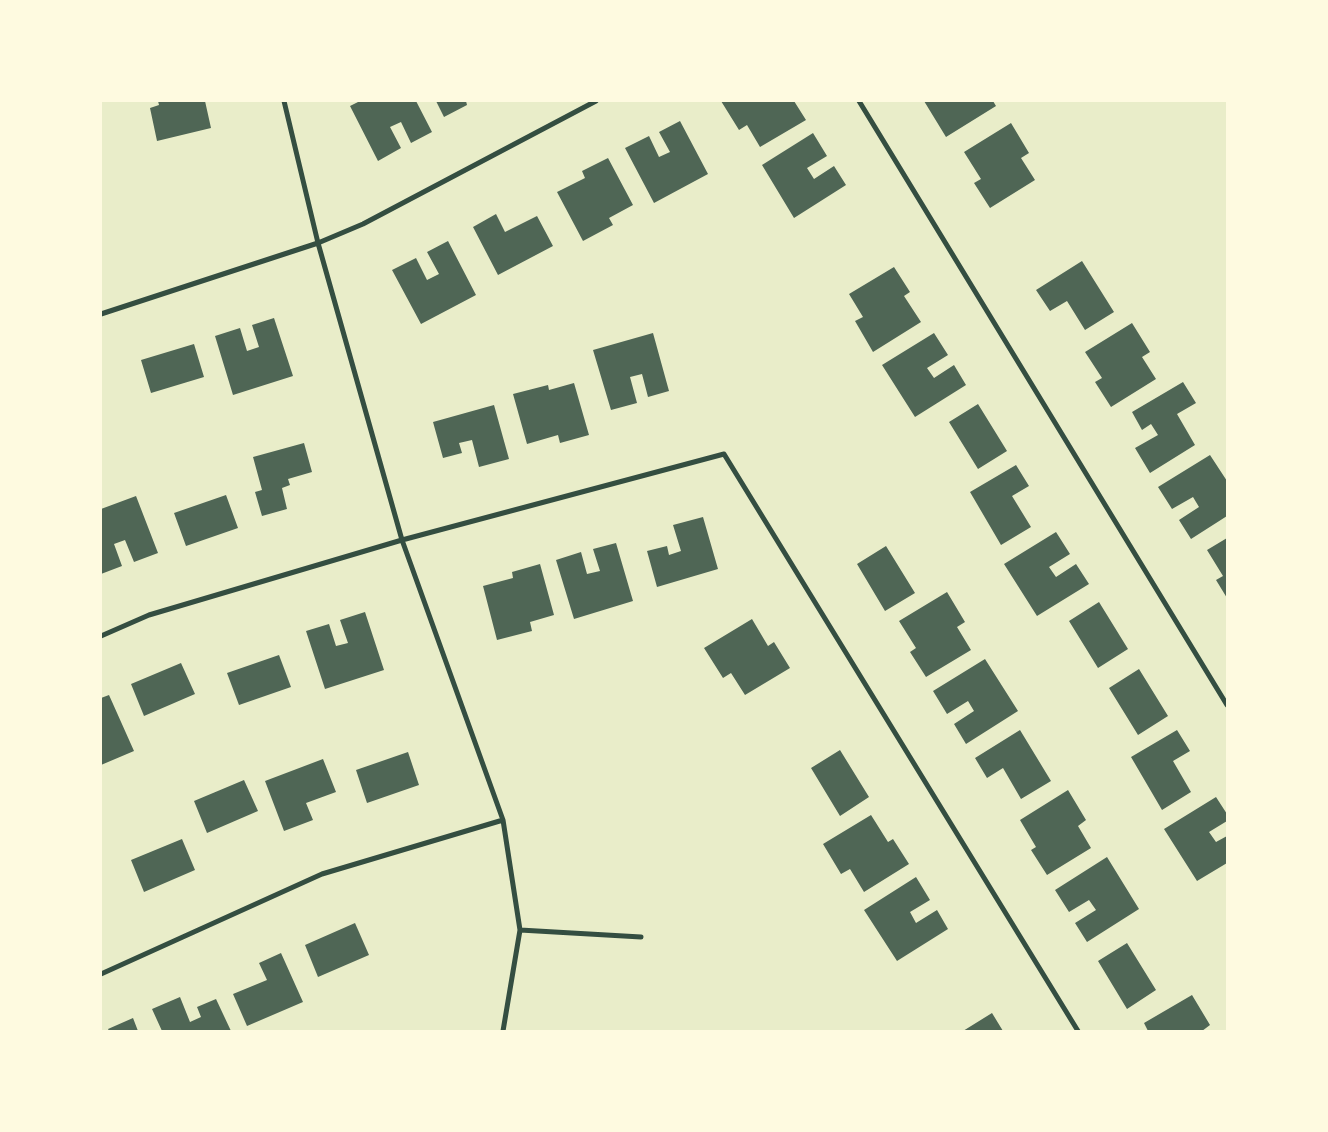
<!DOCTYPE html>
<style>
body{margin:0}
#map{position:relative;width:1328px;height:1132px;overflow:hidden;background:#e9edc9;font-family:"Fira Sans Condensed",sans-serif}
canvas{display:block}
.frame{position:absolute;inset:0;border:102px solid #fefae0;pointer-events:none}
</style>
<div id="map">
<canvas width="1328" height="1132"></canvas>
<div class="frame"></div>
</div>
<script>
const g = document.querySelector('canvas').getContext('2d');
g.lineJoin = 'round';
function fillPath(path, color) {
  g.fillStyle = color;
  g.fill(path, 'evenodd');
}
function toPath(rows) {
  const path = new Path2D();
  for (const r of rows) {
    path.moveTo(r[0], r[1]);
    for (let i = 2; i < r.length; i += 2) path.lineTo(r[i], r[i + 1]);
  }
  return path;
}
function trace(path, color, width, dash) {
  g.strokeStyle = color;
  g.lineWidth = width;
  g.lineCap = dash ? 'butt' : 'round';
  g.setLineDash(dash || []);
  g.stroke(path);
}
fillPath(toPath([
 [158,101,205,101,211,128,157,141,150,108,159,105],
 [360,101,416,101,432,132,411,143,401,122,390,127,401,148,378,161,350,106],
 [436,101,466,101,467,105,444,117],
 [721,101,794,101,806,120,760,147,747,125,739,130],
 [924,101,993,101,996,106,946,137],
 [680,121,708,174,654,203,625,148,649,136,659,157,670,152,659,132],
 [1011,123,1029,153,1021,158,1035,180,990,208,974,183,981,179,964,152],
 [813,133,827,156,807,168,814,179,834,166,846,185,794,218,762,165],
 [608,158,633,205,609,218,613,225,583,241,557,192,585,178,582,171],
 [496,214,505,232,537,216,553,246,498,275,473,227],
 [448,241,476,295,421,324,392,270,416,258,427,280,439,274,427,252],
 [1082,261,1114,312,1085,330,1067,301,1050,311,1036,290],
 [894,267,910,292,904,296,921,322,873,352,855,321,863,317,849,294],
 [274,318,293,376,233,395,215,336,240,328,247,351,259,347,252,325],
 [1132,323,1150,352,1142,357,1156,379,1111,407,1095,382,1102,378,1085,352],
 [653,333,669,391,648,397,642,374,630,377,637,403,611,410,593,350],
 [934,333,948,355,927,368,934,378,954,365,966,385,915,417,882,365],
 [194,344,204,377,151,393,141,360],
 [1183,382,1196,403,1177,414,1195,445,1150,473,1135,448,1158,435,1151,424,1142,430,1132,412],
 [574,383,589,435,560,443,558,435,527,444,513,394,548,385,549,390],
 [978,404,1007,451,978,469,949,422],
 [494,405,509,459,479,467,472,440,459,443,462,453,443,458,433,422],
 [304,443,312,472,288,479,290,485,282,488,287,509,262,516,255,492,262,490,253,457],
 [1210,455,1227,481,1227,516,1191,539,1179,520,1199,507,1193,497,1172,509,1158,487],
 [1016,465,1029,486,1012,496,1031,527,1001,545,970,492],
 [226,495,238,528,186,546,174,513],
 [136,496,158,553,134,562,125,540,114,544,122,566,101,574,101,509],
 [703,517,718,569,657,587,647,551,667,546,669,555,681,551,673,525],
 [1056,532,1070,554,1049,567,1056,577,1076,564,1089,584,1037,616,1004,564],
 [1227,538,1227,598,1216,580,1223,576,1207,550],
 [616,543,633,601,574,619,556,560,581,552,587,574,600,571,593,549],
 [886,546,915,593,885,611,857,564],
 [540,564,554,615,530,622,532,631,497,640,483,586,513,578,512,572],
 [947,592,965,622,957,627,971,650,926,677,910,652,916,648,899,621],
 [1099,602,1128,649,1098,668,1069,621],
 [365,612,384,670,325,689,306,631,329,624,336,646,348,643,340,620],
 [752,619,768,646,774,642,790,668,745,695,731,673,723,678,704,648],
 [279,655,291,687,239,705,227,673],
 [985,659,1018,711,966,744,954,724,974,711,968,701,947,714,933,691],
 [181,663,195,694,144,716,131,684],
 [1139,669,1168,716,1138,735,1109,688],
 [109,695,134,751,101,765,101,698],
 [1020,730,1051,781,1021,799,1003,768,987,778,975,758],
 [1177,730,1190,751,1173,761,1191,792,1162,810,1131,757],
 [840,750,869,797,840,816,811,768],
 [408,752,419,785,367,803,356,770],
 [323,759,336,792,306,803,313,820,284,831,265,781],
 [244,780,258,811,207,833,194,801],
 [1068,790,1086,820,1078,826,1091,848,1047,875,1031,850,1036,847,1020,820],
 [1216,797,1227,814,1227,821,1209,832,1216,842,1227,836,1227,863,1197,881,1164,829],
 [871,815,888,842,893,839,909,864,864,892,850,869,841,874,823,844],
 [182,839,195,870,144,892,131,860],
 [1107,857,1139,909,1087,942,1075,923,1096,910,1089,900,1069,912,1055,890],
 [916,877,930,900,910,912,916,923,937,910,948,929,897,961,864,910],
 [355,923,369,955,318,977,305,945],
 [1127,943,1156,990,1127,1009,1098,961],
 [281,953,303,1002,247,1026,233,994,267,980,259,963],
 [1192,995,1210,1025,1202,1031,1148,1031,1144,1023],
 [180,997,190,1022,201,1017,197,1007,216,999,231,1031,162,1031,152,1009],
 [992,1013,1003,1031,963,1031],
 [133,1018,138,1031,109,1031,108,1029]
]), '#4f6655');
trace(toPath([
 [284,101,318,243,402,540,503,820,520,930,503,1031],
 [859,101,1227,705],
 [101,314,318,243,363,224,596,101],
 [101,636,149,615,402,540,724,454,1078,1031],
 [520,930,641,937],
 [101,974,322,874,503,820]
]), '#344e41', 5);
</script>
